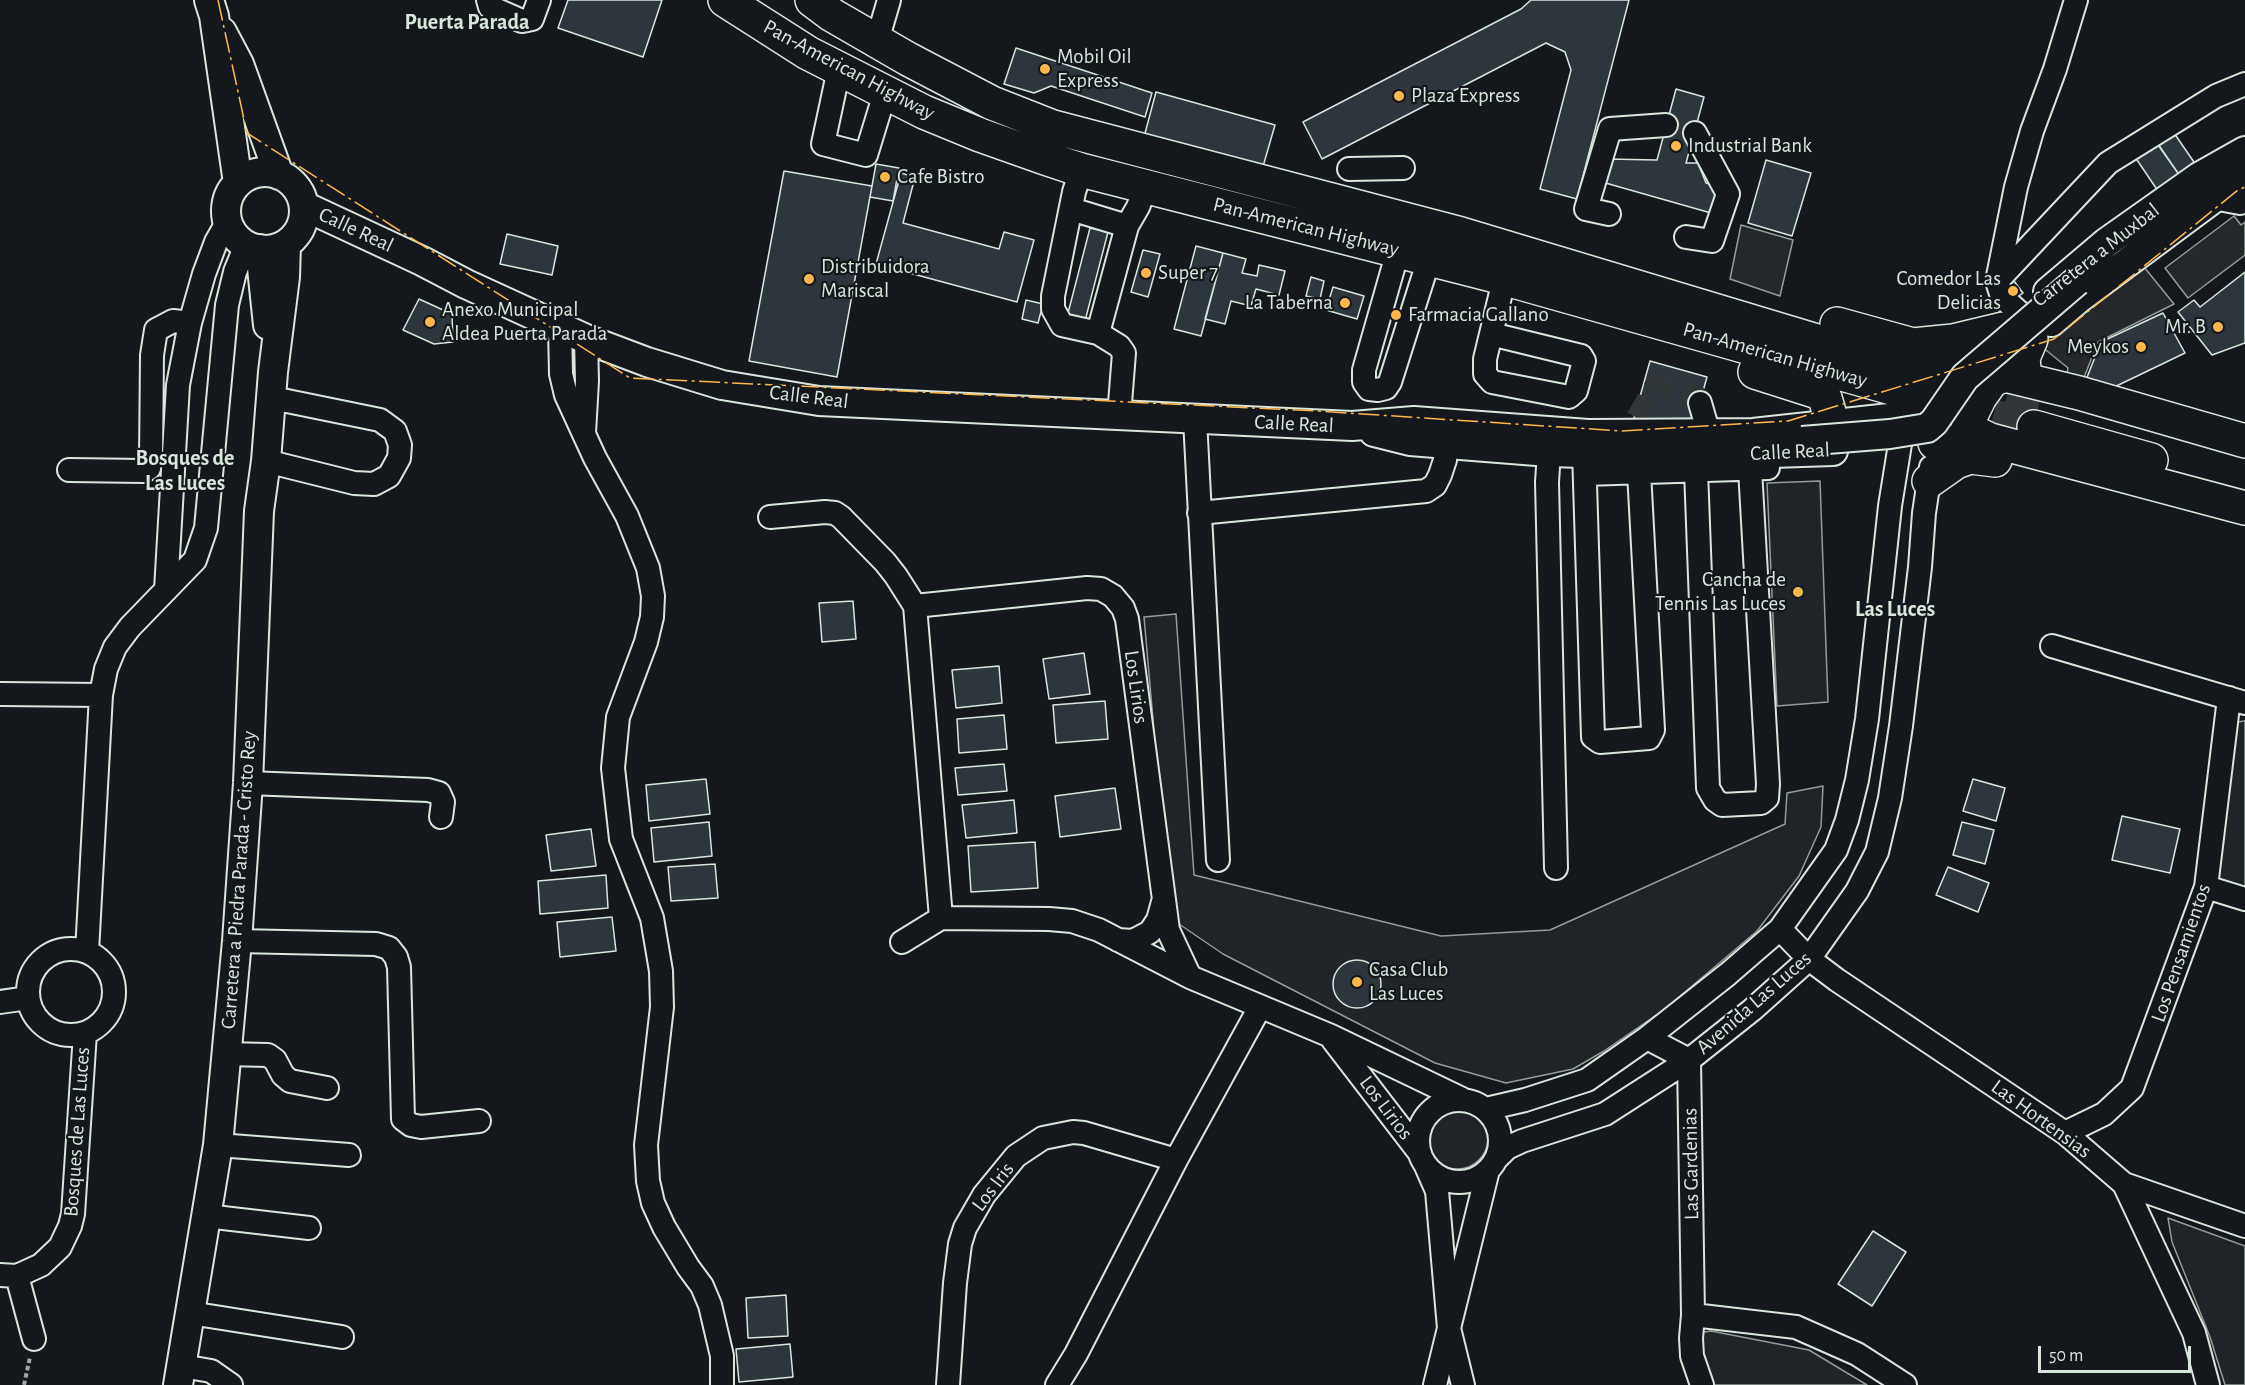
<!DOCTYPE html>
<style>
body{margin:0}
#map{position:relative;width:2245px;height:1385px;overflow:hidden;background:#14181c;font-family:"Alegreya Sans",sans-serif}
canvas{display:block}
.scale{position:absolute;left:2038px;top:1346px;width:153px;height:27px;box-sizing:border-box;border:3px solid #d8e6dc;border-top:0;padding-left:8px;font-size:18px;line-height:21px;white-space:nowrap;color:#d8e6dc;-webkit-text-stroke:4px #14181c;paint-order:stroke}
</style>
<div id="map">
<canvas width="2245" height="1385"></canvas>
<div class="scale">50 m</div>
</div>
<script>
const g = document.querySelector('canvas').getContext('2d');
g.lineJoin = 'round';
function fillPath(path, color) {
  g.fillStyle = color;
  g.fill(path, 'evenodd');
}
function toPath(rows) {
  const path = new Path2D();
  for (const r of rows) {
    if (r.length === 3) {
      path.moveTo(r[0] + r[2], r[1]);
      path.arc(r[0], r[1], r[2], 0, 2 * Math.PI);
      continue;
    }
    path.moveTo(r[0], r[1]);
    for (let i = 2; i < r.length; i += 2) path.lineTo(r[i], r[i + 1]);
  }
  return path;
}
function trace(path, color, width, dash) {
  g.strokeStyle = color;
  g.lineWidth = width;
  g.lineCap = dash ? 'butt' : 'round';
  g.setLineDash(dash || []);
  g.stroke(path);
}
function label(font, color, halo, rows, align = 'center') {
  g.font = font + ' "Alegreya Sans",sans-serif';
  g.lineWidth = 4.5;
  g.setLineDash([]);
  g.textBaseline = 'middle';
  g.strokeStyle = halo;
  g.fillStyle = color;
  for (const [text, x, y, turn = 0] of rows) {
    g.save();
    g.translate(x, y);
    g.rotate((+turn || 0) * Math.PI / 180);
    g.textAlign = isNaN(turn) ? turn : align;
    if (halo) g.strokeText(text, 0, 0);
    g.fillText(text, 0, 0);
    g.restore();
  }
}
const green = toPath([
 [1820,481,1828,702,1777,706,1767,483,1820,481],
 [1176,614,1194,875,1441,936,1550,930,1785,824,1787,793,1823,786,1821,827,1799,876,1757,931,1665,1009,1604,1051,1573,1069,1506,1083,1435,1063,1223,954,1179,924,1171,910,1167,879,1144,617,1176,614],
 [2244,721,2245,721,2245,895,2215,885,2232,723,2244,721],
 [1457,1138,31],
 [2168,1218,2245,1246,2245,1385,2225,1385,2210,1337,2172,1242,2168,1218],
 [1711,1331,1809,1350,1867,1385,1704,1385,1698,1333,1711,1331]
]);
fillPath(green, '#202428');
trace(green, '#939e99', 1.5);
const parking = toPath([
 [2234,216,2241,225,2245,222,2245,255,2188,298,2165,268,2234,216],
 [1741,225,1793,240,1780,296,1730,279,1741,225],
 [2140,262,2174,304,2098,342,2081,385,2066,380,2068,368,2036,342,2140,262]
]);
fillPath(parking, '#24282b');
trace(parking, '#939e99', 1.5);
const building = toPath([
 [568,0,662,0,643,57,558,28,568,0],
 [1531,0,1629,0,1577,199,1540,189,1571,70,1565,52,1546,43,1322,159,1303,122,1521,9,1531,0],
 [1016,48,1152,93,1145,117,1051,86,1034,93,1004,84,1016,48],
 [1676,89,1704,97,1686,163,1698,163,1706,183,1719,187,1718,215,1602,182,1608,159,1657,160,1676,89],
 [1156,92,1275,125,1262,170,1144,137,1156,92],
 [2174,133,2196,165,2180,176,2158,144,2174,133],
 [2156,142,2180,176,2158,191,2135,157,2156,142],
 [1766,160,1811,173,1792,236,1748,223,1766,160],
 [876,164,899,168,893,201,870,197,876,164],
 [784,171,872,186,837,377,749,361,784,171],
 [901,173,915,177,903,223,999,249,1004,232,1034,240,1017,302,876,264,901,173],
 [1090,228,1108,232,1085,321,1067,317,1090,228],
 [507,234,558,246,552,275,500,264,507,234],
 [1196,246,1223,253,1201,336,1174,329,1196,246],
 [1143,250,1160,254,1148,297,1131,292,1143,250],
 [1223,253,1246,259,1242,273,1257,276,1259,265,1285,271,1279,295,1256,289,1251,306,1231,301,1225,324,1205,319,1223,253],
 [2245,272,2245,343,2212,355,2178,312,2194,300,2200,307,2245,272],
 [1311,277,1324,281,1320,299,1306,296,1311,277],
 [2014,281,2023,293,2012,301,2003,289,2014,281],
 [1333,287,1364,296,1357,319,1326,310,1333,287],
 [419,299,452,314,453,342,434,344,403,330,419,299],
 [1026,300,1043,304,1038,323,1022,319,1026,300],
 [2163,313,2185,353,2106,391,2084,385,2101,342,2163,313],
 [1650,361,1707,377,1691,434,1634,418,1650,361],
 [853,601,856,639,822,642,819,603,853,601],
 [1084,653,1090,694,1049,699,1043,659,1084,653],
 [999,666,1002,703,956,708,952,670,999,666],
 [1105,701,1108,739,1056,743,1053,705,1105,701],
 [1004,715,1007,749,959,753,957,719,1004,715],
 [1004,764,1007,791,958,795,955,768,1004,764],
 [706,779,710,814,649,821,646,785,706,779],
 [1973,779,2005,788,1996,821,1963,811,1973,779],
 [1115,788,1121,829,1060,837,1055,796,1115,788],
 [1014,800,1017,833,966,838,962,805,1014,800],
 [2122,816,2180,829,2170,873,2112,860,2122,816],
 [709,822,712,856,654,862,651,828,709,822],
 [1962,822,1994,830,1985,864,1953,855,1962,822],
 [591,829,596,866,551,871,546,835,591,829],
 [1035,842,1038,888,971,892,968,846,1035,842],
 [715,864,718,898,671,901,668,867,715,864],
 [1948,867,1989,883,1978,912,1936,895,1948,867],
 [606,875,608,908,540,914,538,881,606,875],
 [612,917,616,951,560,957,557,922,612,917],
 [1357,984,24],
 [1873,1231,1906,1252,1872,1306,1838,1284,1873,1231],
 [786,1295,788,1336,748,1338,746,1298,786,1295],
 [790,1344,793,1377,739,1382,736,1349,790,1344]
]);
fillPath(building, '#2c363c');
trace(building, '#d8e6dc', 1.5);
trace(toPath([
 [1666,125,1695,133],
 [1637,418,1656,385,1699,398,1700,403]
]), '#313739', 22, [22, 11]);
trace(toPath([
 [1960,382,2048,405],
 [1946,403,2034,427]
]), '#313739', 33, [33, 16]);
const minor = toPath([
 [488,0,490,7,522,21,532,19,539,0],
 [877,41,889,0],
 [839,69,823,144,866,155,885,93],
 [1349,169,1403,168],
 [1081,170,1074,192,1053,296,1053,309,1062,325,1098,333,1119,346,1124,353,1119,416],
 [2213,198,2240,203,2245,201],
 [1071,209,1127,226],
 [1609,214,1586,209,1610,129,1666,125],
 [1686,237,1712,241,1728,194,1695,133],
 [1398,251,1364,370,1364,382,1369,389,1378,390,1386,388,1390,382,1429,259],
 [1998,280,2108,163,2216,96,2245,84],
 [2021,314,2002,297,1997,281,2016,187,2032,131,2055,69,2076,0],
 [560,328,561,374,566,395,595,458,627,516,648,568,653,596,652,617,646,642,618,717,613,768,621,839,652,918,661,971,662,1007,646,1145,648,1181,653,1203,664,1227,688,1267,702,1286,710,1305,722,1356,722,1385],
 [1098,333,1127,226,1138,207,1146,186],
 [1491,334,1581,356,1584,361,1576,391,1569,397,1492,382,1485,374,1485,359,1504,280],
 [1700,403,1709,434],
 [1195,419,1218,860],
 [584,433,587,381,586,339],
 [1549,452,1547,482,1556,868],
 [1584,452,1593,737,1600,742,1649,738,1653,730,1639,472],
 [266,461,354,483,374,484,389,476,399,458,400,445,395,431,380,420,287,401,271,399],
 [69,470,144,471,149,468,151,459,152,355,156,330,173,321,190,323],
 [1696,471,1708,788,1715,800,1722,805,1761,803,1767,798,1768,784,1750,469],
 [1585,474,1768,468],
 [1199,513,1426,491,1435,485,1440,475,1445,460,1446,444],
 [770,517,825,512,835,513,841,517,885,562,896,576,915,606,941,918],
 [166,590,178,385,190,323,204,274,216,242,228,221],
 [915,606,1087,588,1101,589,1113,596,1123,608,1127,619,1168,930,1190,977],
 [2052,646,2245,703],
 [0,694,101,695],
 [248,783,428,790,439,793,443,802,441,817],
 [2206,887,2245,899],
 [1780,929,1809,959,1837,980,2065,1133,2124,1184,2194,1333,2208,1385],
 [1118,940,1133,941,1150,932,1158,920,1163,902],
 [237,941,376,944,389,948,396,957,399,967,403,1119,411,1125,421,1127,479,1121],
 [902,942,941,918,1049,919,1072,921,1099,930,1190,977,1331,1036,1462,1099],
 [71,992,43],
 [87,952,101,695,106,669,115,647,130,627,195,560,206,528,227,305,235,272,246,245],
 [0,1002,28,998],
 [1647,1038,1689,1060,1693,1315,1691,1338,1692,1356,1702,1385],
 [1333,1040,1419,1152],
 [225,1054,268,1055,275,1060,283,1075,290,1081,327,1088],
 [1459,1141,41],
 [1486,1109,1525,1100,1587,1080,1647,1038,1728,974,1780,929,1836,850,1847,820,1857,780,1867,719,1890,506,1900,444],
 [2065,1133,2104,1114,2132,1088,2206,887,2229,698],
 [218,1145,349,1155],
 [1496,1159,1507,1148,1522,1141,1605,1114,1689,1060,1752,1010,1809,959,1857,891,1877,852,1890,798,1901,726,1920,567,1924,513,1931,467],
 [1426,1166,1437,1191,1449,1328,1463,1385],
 [2124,1184,2245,1226],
 [206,1216,309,1228],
 [0,1275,17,1276,41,1265,60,1247,70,1226,73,1214,85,1033],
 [17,1276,34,1339],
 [190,1313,342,1337],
 [1693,1315,1796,1327,1857,1354,1905,1385],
 [182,1366,211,1371,231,1385],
 [948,1385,955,1283,960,1244,965,1228,984,1195,1016,1156,1043,1138,1073,1132,1084,1133,1176,1160],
 [1057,1385,1076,1354,1176,1160,1260,1007],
 [1435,1385,1488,1170]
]);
const major = toPath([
 [209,0,214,16,238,183],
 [222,32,239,64,279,175],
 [265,211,39],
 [304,206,422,261,466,284,586,339,647,362,722,385,819,401,1352,426,1414,421,1588,434,1753,433,1917,415,1928,404,1954,368,1970,355],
 [260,249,268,325],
 [2048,292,2107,242,2199,177,2245,151],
 [2051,322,2078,299,2245,175],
 [1374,432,1410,441,1549,452,1681,456,1833,451],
 [178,1385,218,1145,237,941,248,783,259,511,266,461,273,372,285,277,286,244]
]);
const highway = toPath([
 [725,0,808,53,924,112,980,135,1045,158,1081,170,1492,275,1913,394],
 [812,0,832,15,908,59,992,103,1053,127,1461,234,1920,372],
 [1837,324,1913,345,1954,368],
 [1913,345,1953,341,2003,329],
 [1755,372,1821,393,1825,398,1829,412,1827,421,1821,426],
 [2025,379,2023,358,2031,339],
 [2034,427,2151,460],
 [1990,440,1972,431,1968,426,1968,421,1980,397,1992,380,2005,375,2079,393,2245,441],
 [1935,443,1990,440,2245,508],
 [1929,481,1956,462,1970,457,1995,460]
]);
trace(minor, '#d8e6dc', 26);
trace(major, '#d8e6dc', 32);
trace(highway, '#d8e6dc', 36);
trace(toPath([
 [24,1385,30,1357]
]), '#9da8a2', 4, [4.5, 3]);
trace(minor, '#14181c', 22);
trace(major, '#14181c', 28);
trace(highway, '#14181c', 33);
const majorBridge = toPath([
 [1802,441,1890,434,1927,428,1934,422,1965,377,2077,281]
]);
trace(majorBridge, '#d8e6dc', 32, []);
trace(majorBridge, '#14181c', 28);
trace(toPath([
 [218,0,247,133,630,378,1317,411,1622,431,1788,421,2054,339,2238,190,2245,187]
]), '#ffb74d', 1.5, [21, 4.5, 3, 4.5]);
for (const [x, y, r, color] of [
 [1045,69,6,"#ffb74d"],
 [1399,96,6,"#ffb74d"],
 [1676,146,6,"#ffb74d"],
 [885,177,6,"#ffb74d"],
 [1146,273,6,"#ffb74d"],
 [809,279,6,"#ffb74d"],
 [2013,291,6,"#ffb74d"],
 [1345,303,6,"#ffb74d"],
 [1396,315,6,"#ffb74d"],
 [430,322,6,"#ffb74d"],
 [2218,327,6,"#ffb74d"],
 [2141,347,6,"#ffb74d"],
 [1798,592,6,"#ffb74d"],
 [1357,982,6,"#ffb74d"]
]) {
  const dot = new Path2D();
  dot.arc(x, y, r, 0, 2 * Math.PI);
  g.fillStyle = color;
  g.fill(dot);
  trace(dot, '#14181c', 2);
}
label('21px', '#d8e6dc', '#14181c', [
 ["Mobil Oil",1057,57],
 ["Express",1057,81],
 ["Plaza Express",1411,96],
 ["Industrial Bank",1688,146],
 ["Cafe Bistro",897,177],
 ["Distribuidora",821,267],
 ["Mariscal",821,291],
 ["Super 7",1158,273],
 ["Comedor Las",2001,279,"right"],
 ["Delicias",2001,303,"right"],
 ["La Taberna",1333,303,"right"],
 ["Anexo Municipal",442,310],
 ["Aldea Puerta Parada",442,334],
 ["Farmacia Gallano",1408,315],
 ["Mr. B",2206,327,"right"],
 ["Meykos",2129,347,"right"],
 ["Cancha de",1786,580,"right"],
 ["Tennis Las Luces",1786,604,"right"],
 ["Casa Club",1369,970],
 ["Las Luces",1369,994]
], 'left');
label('21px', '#d8e6dc', '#14181c', [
 ["Pan-American Highway",849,70,28],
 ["Pan-American Highway",1306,227,14],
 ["Calle Real",356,230,25],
 ["Carretera a Muxbal",2096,255,-38],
 ["Pan-American Highway",1775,355,16],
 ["Calle Real",809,397,7],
 ["Calle Real",1294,424,3],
 ["Calle Real",1790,452,-3],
 ["Los Lirios",1136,687,82],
 ["Carretera a Piedra Parada - Cristo Rey",239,880,-86],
 ["Los Pensamientos",2181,953,-71],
 ["Avenida Las Luces",1754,1003,-41],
 ["Los Lirios",1386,1108,53],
 ["Las Hortensias",2041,1119,36],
 ["Bosques de Las Luces",77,1132,-86],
 ["Las Gardenias",1691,1164,-91],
 ["Los Iris",993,1187,-53]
]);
label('bold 22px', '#d8e6dc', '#14181c', [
 ["Puerta Parada",467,22],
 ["Bosques de",185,458],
 ["Las Luces",185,483],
 ["Las Luces",1895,609]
]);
</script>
